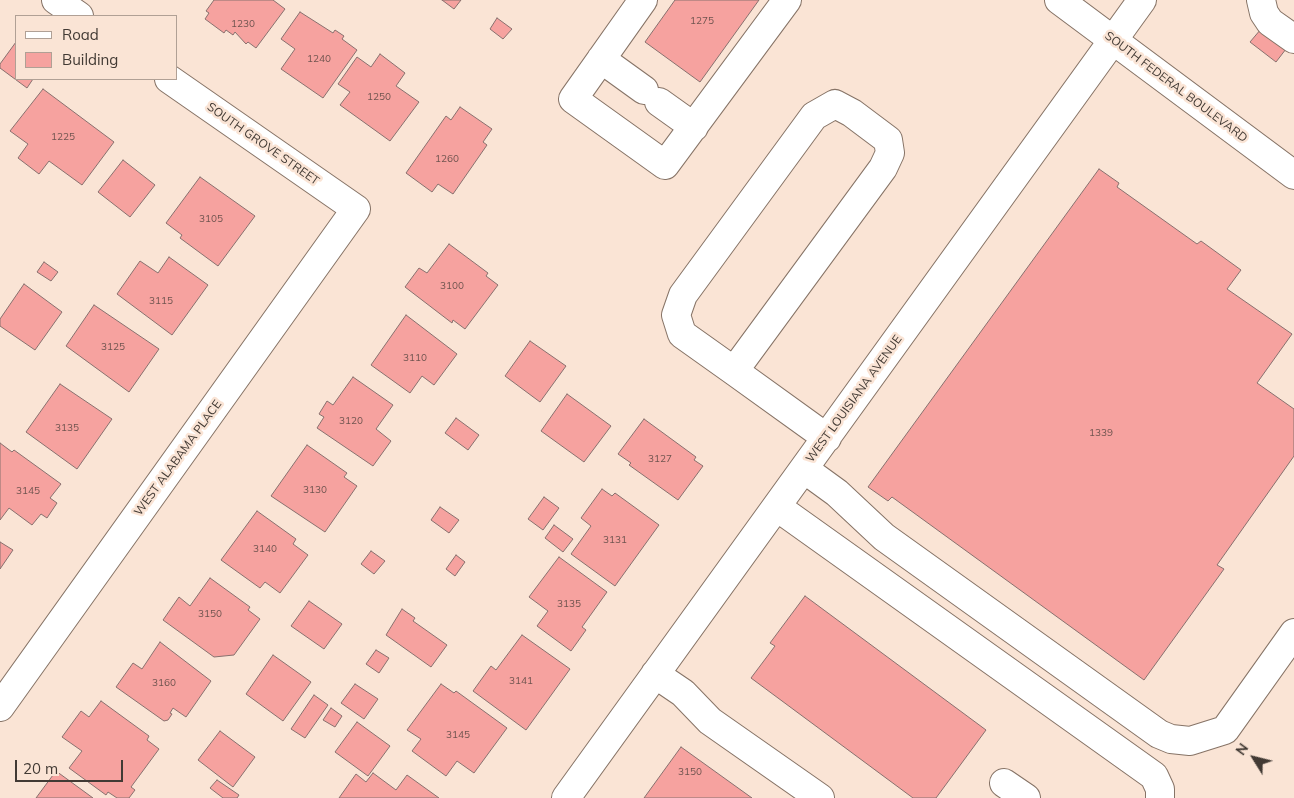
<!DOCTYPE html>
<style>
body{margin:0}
#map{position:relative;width:1294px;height:798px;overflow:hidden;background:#fae4d5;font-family:Mulish,sans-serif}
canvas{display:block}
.legend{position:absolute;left:15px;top:15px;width:162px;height:65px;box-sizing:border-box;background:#fae4d5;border:1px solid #b0a095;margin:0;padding:6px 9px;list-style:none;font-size:15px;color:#423a34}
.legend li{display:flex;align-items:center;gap:10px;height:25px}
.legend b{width:25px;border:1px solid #b0a095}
.north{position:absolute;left:1229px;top:733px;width:50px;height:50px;-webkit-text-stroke:4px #fae4d5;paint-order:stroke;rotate:306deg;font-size:14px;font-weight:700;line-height:20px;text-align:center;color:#423a34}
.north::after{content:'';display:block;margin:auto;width:18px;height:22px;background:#423a34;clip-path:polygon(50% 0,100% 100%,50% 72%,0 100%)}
.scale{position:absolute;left:15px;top:760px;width:108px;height:22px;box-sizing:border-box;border:2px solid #423a34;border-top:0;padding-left:6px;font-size:15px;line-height:18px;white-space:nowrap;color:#423a34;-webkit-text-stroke:4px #fae4d5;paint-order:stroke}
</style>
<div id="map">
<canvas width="1294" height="798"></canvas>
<ul class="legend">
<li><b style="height:6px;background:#fff"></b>Road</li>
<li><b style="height:14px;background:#f6a29f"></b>Building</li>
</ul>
<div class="north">N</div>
<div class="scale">20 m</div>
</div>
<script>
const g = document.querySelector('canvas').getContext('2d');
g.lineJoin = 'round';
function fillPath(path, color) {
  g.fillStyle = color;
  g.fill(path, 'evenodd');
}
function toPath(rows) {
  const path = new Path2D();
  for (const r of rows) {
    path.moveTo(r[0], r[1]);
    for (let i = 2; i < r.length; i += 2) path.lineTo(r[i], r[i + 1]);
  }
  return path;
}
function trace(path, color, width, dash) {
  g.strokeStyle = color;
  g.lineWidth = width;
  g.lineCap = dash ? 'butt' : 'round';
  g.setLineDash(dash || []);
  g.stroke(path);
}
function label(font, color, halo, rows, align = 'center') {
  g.font = font + ' Mulish,sans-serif';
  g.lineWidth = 5;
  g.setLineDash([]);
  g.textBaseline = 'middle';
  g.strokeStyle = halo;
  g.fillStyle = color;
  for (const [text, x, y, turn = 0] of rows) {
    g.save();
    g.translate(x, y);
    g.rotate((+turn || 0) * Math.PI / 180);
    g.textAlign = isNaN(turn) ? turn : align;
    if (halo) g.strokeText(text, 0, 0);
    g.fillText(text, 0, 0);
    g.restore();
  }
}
const building = toPath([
 [214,0,273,0,285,9,256,48,248,42,246,44,235,32,233,35,226,30,224,33,205,19,209,13,206,11,214,0],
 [442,0,461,0,454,9,442,0],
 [675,0,759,0,700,82,645,42,675,0],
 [300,12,333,33,335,30,344,36,342,39,357,50,323,98,281,69,295,49,281,39,300,12],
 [497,18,512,29,503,39,490,29,497,18],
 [1261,29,1286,49,1276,62,1250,42,1261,29],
 [16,42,16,79,33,79,27,88,0,68,0,64,16,42],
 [380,54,405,73,396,86,419,102,390,141,340,105,350,92,338,84,357,57,371,67,380,54],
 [43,89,114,142,82,185,49,161,39,174,18,158,28,144,10,131,43,89],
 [460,107,492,129,483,142,487,145,453,194,438,184,432,192,406,173,446,116,451,120,460,107],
 [123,160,155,185,130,217,98,192,123,160],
 [1099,169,1119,183,1117,187,1197,244,1201,241,1241,270,1227,289,1292,334,1257,383,1294,409,1294,456,1217,565,1224,569,1144,680,892,497,888,501,868,487,1099,169],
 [200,177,255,216,218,266,180,238,182,235,166,223,200,177],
 [449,244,488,273,486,276,498,285,465,329,453,320,452,323,405,287,419,268,427,273,449,244],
 [169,257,208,285,172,335,117,294,140,261,158,273,169,257],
 [44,262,58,272,51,281,37,272,44,262],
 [24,284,62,312,35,350,0,326,0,319,24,284],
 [94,305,159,349,129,392,66,346,94,305],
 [406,315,457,354,434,385,422,376,410,393,371,365,406,315],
 [530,341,566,366,540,402,505,376,530,341],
 [353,377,393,405,376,429,391,441,373,466,317,428,324,417,319,414,327,401,333,405,353,377],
 [60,384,112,419,77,469,26,432,60,384],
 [567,394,611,426,584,462,541,431,567,394],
 [456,418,479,435,468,450,445,433,456,418],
 [644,419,696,457,694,460,703,466,678,500,629,465,631,463,618,454,644,419],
 [0,443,12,452,14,450,61,484,50,498,57,503,47,518,41,514,32,525,9,508,0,520,0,443],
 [307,445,347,473,344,477,357,486,325,532,271,496,307,445],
 [602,489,612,496,615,493,659,525,615,586,571,554,591,526,581,518,602,489],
 [544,497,559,508,543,530,528,519,544,497],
 [440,507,459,520,449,533,431,520,440,507],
 [257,511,296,539,293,544,308,555,280,593,265,582,260,588,221,560,257,511],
 [554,525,573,539,563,552,545,538,554,525],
 [0,542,13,550,0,569,0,542],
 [371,551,385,561,374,574,361,564,371,551],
 [456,555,465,562,455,576,446,569,456,555],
 [559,557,607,592,582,627,586,630,571,651,537,626,548,611,529,597,559,557],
 [210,578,250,607,248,610,260,619,234,655,214,657,163,620,179,597,190,606,210,578],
 [805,596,986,730,936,798,913,798,751,678,775,646,770,643,805,596],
 [309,601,342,624,324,649,291,626,309,601],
 [402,609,415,618,413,621,447,645,431,667,386,635,402,609],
 [522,635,570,669,526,730,473,691,491,666,496,670,522,635],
 [160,642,211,681,186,717,173,708,170,713,172,714,168,720,164,721,116,687,133,663,142,669,160,642],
 [376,650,389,658,379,673,366,664,376,650],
 [273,655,311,682,283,721,246,694,273,655],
 [355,684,378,699,364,719,341,703,355,684],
 [441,684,454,693,456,691,507,728,474,773,457,761,446,776,412,751,421,739,407,730,441,684],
 [314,695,328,705,305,738,291,729,314,695],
 [101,701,149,736,147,740,159,749,131,787,135,790,129,798,117,798,108,792,106,795,69,768,82,751,62,737,81,711,89,717,101,701],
 [331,708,342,716,335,727,323,720,331,708],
 [357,722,390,746,368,776,335,752,357,722],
 [220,731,255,757,233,787,198,760,220,731],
 [681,747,752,798,644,798,681,747],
 [56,771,93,798,36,798,56,771],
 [373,773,396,790,407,775,439,798,339,798,356,774,366,782,373,773],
 [217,780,239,795,237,798,223,798,210,788,217,780]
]);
fillPath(building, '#f6a29f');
trace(building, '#88706e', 1);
const minor = toPath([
 [56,0,79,16],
 [643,0,573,99,665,165,787,0],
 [1261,0,1264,13,1270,22,1294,39],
 [601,59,644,90],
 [659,102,694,127],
 [734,371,883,168,890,153,888,140,852,113,835,104,814,116,683,295,676,315,682,334,734,371,827,438],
 [804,469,837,493,884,537,1159,734,1171,739,1190,741,1225,730,1294,633],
 [777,507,1154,776,1160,789,1160,798],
 [655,674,683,693,710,721,820,798],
 [0,707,356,209,169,79],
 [1004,783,1026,798],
 [566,798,1142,0]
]);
const major = toPath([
 [1059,0,1294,175]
]);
trace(minor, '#867366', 30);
trace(major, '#867366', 30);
trace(minor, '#fff', 28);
trace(major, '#fff', 28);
label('10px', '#6f544f', null, [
 ["1275",702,21],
 ["1230",243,24],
 ["1240",319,59],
 ["1250",379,97],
 ["1225",63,137],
 ["1260",447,159],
 ["3105",211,219],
 ["3100",452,286],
 ["3115",161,301],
 ["3125",113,347],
 ["3110",415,358],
 ["3120",351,421],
 ["3135",67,428],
 ["1339",1101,433],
 ["3127",660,459],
 ["3130",315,490],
 ["3145",28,491],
 ["3131",615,540],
 ["3140",265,549],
 ["3135",569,604],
 ["3150",210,614],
 ["3141",521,681],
 ["3160",164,683],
 ["3145",458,735],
 ["3150",690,772]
]);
label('12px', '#423a34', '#fae4d5', [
 ["SOUTH FEDERAL BOULEVARD",1176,87,37],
 ["SOUTH GROVE STREET",263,144,35],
 ["WEST LOUISIANA AVENUE",854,399,-54],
 ["WEST ALABAMA PLACE",178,458,-54]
]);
</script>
